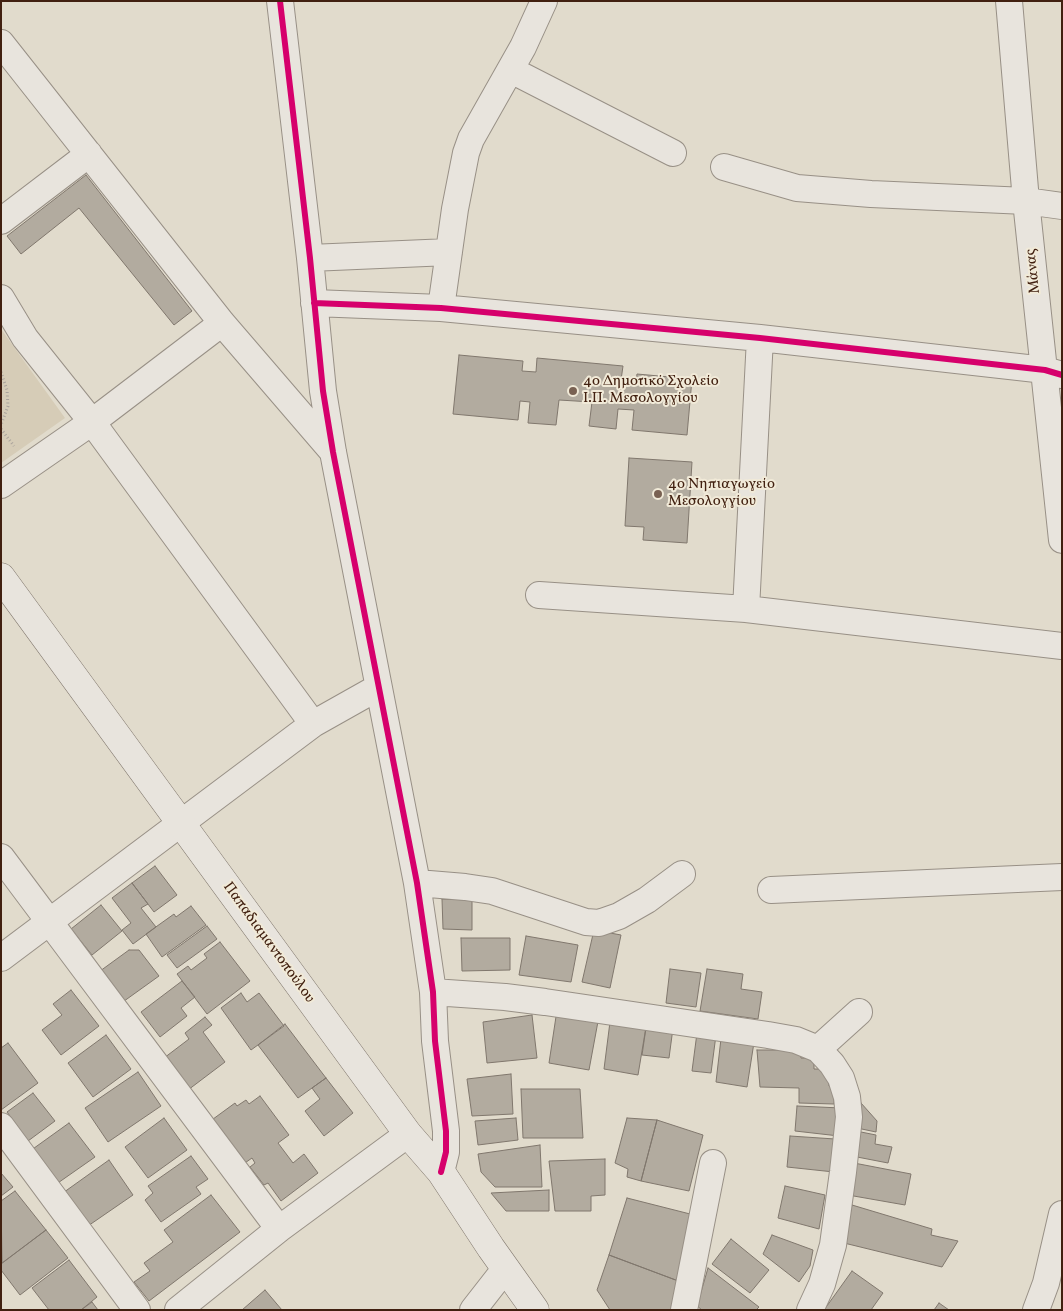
<!DOCTYPE html>
<meta charset="utf-8">
<style>
body{margin:0}
#map{position:relative;width:1063px;height:1311px;overflow:hidden;background:#e1dbcc;font-family:Vollkorn,serif}
canvas{display:block}
.frame{position:absolute;inset:0;border:2px solid #412010;pointer-events:none}
</style>
<div id="map">
<canvas width="1063" height="1311"></canvas>
<div class="frame"></div>
</div>
<script>
const g = document.querySelector('canvas').getContext('2d');
g.lineJoin = 'round';
function fillPath(path, color) {
  g.fillStyle = color;
  g.fill(path, 'evenodd');
}
function toPath(rows) {
  const path = new Path2D();
  for (const r of rows) {
    path.moveTo(r[0], r[1]);
    for (let i = 2; i < r.length; i += 2) path.lineTo(r[i], r[i + 1]);
  }
  return path;
}
function trace(path, color, width, dash) {
  g.strokeStyle = color;
  g.lineWidth = width;
  g.lineCap = dash ? 'butt' : 'round';
  g.setLineDash(dash || []);
  g.stroke(path);
}
function label(font, color, halo, rows, align = 'center') {
  g.font = font + ' Vollkorn,serif';
  g.lineWidth = 4;
  g.setLineDash([]);
  g.textBaseline = 'middle';
  g.strokeStyle = halo;
  g.fillStyle = color;
  for (const [text, x, y, turn = 0] of rows) {
    g.save();
    g.translate(x, y);
    g.rotate((+turn || 0) * Math.PI / 180);
    g.textAlign = isNaN(turn) ? turn : align;
    if (halo) g.strokeText(text, 0, 0);
    g.fillText(text, 0, 0);
    g.restore();
  }
}
fillPath(toPath([
 [1,329,65,418,1,463]
]), '#d6ccb7');
const building = toPath([
 [86,175,192,311,174,325,79,208,21,254,7,236,86,175],
 [459,355,523,361,522,371,536,372,537,358,623,366,621,380,636,382,637,374,692,379,687,435,632,430,634,410,618,409,616,429,589,426,592,402,559,400,556,425,528,423,530,402,520,401,518,420,453,414,459,355],
 [629,458,692,462,687,543,643,540,644,527,625,526,629,458],
 [155,866,177,895,154,912,132,883,155,866],
 [132,883,148,904,141,908,156,927,133,944,122,930,131,923,112,898,132,883],
 [442,899,472,900,472,930,443,929,442,899],
 [101,905,122,931,92,955,71,929,101,905],
 [191,906,206,925,162,957,146,934,174,914,176,917,191,906],
 [207,926,217,939,177,968,167,955,207,926],
 [594,930,621,935,610,988,582,982,594,930],
 [526,936,578,945,571,982,519,975,526,936],
 [461,938,510,938,510,970,462,971,461,938],
 [220,942,250,981,207,1014,177,974,188,966,191,970,207,958,204,954,220,942],
 [129,950,139,950,159,976,120,1004,96,974,129,950],
 [670,969,701,973,696,1007,666,1003,670,969],
 [707,969,743,974,741,989,762,992,758,1019,700,1011,707,969],
 [182,981,195,997,181,1008,187,1016,160,1037,141,1012,182,981],
 [71,990,99,1026,61,1055,42,1030,62,1015,53,1004,71,990],
 [241,993,247,1002,259,993,284,1026,251,1050,221,1008,241,993],
 [557,1010,599,1016,589,1070,549,1063,557,1010],
 [611,1014,647,1021,638,1075,604,1069,611,1014],
 [532,1015,537,1058,487,1063,483,1022,532,1015],
 [205,1017,212,1025,203,1032,225,1062,184,1093,164,1058,189,1039,185,1033,205,1017],
 [647,1021,673,1028,669,1058,642,1055,647,1021],
 [285,1024,326,1078,298,1098,258,1045,285,1024],
 [722,1030,755,1036,747,1087,716,1082,722,1030],
 [697,1033,716,1035,711,1073,692,1071,697,1033],
 [106,1035,131,1069,93,1097,68,1063,106,1035],
 [8,1043,38,1083,1,1110,1,1048,8,1043],
 [757,1050,801,1050,801,1058,814,1058,814,1069,828,1069,829,1086,835,1086,834,1104,799,1103,799,1088,760,1087,757,1050],
 [138,1072,161,1106,108,1142,85,1108,138,1072],
 [511,1074,513,1114,472,1116,467,1079,511,1074],
 [326,1078,353,1113,324,1136,305,1111,320,1099,312,1088,326,1078],
 [521,1089,580,1089,583,1138,523,1138,521,1089],
 [33,1093,55,1121,28,1141,7,1112,33,1093],
 [260,1096,289,1135,278,1143,293,1163,304,1154,318,1173,281,1201,268,1183,264,1185,250,1167,255,1163,252,1158,242,1165,209,1122,235,1103,237,1106,246,1100,249,1104,260,1096],
 [861,1103,877,1121,876,1132,857,1128,861,1103],
 [797,1106,841,1108,839,1136,795,1131,797,1106],
 [164,1118,187,1150,148,1178,125,1147,164,1118],
 [516,1118,518,1140,478,1145,475,1121,516,1118],
 [627,1118,657,1120,641,1181,627,1177,628,1169,615,1163,627,1118],
 [657,1120,703,1135,689,1191,641,1181,657,1120],
 [69,1123,95,1157,55,1185,30,1151,69,1123],
 [856,1131,876,1135,875,1144,892,1147,888,1163,852,1156,856,1131],
 [790,1136,835,1139,834,1172,787,1167,790,1136],
 [540,1145,542,1187,495,1187,481,1172,478,1154,540,1145],
 [191,1156,208,1179,196,1187,201,1194,161,1222,145,1200,153,1193,148,1186,191,1156],
 [605,1159,605,1195,591,1196,591,1211,555,1211,549,1161,605,1159],
 [109,1160,133,1195,85,1228,60,1195,109,1160],
 [854,1163,911,1174,905,1205,848,1195,854,1163],
 [1,1173,13,1187,1,1196,1,1173],
 [785,1186,825,1195,819,1229,778,1218,785,1186],
 [549,1190,549,1211,506,1211,491,1193,549,1190],
 [15,1191,46,1230,2,1263,1,1201,15,1191],
 [211,1195,240,1232,149,1301,134,1282,150,1271,144,1263,173,1242,164,1230,211,1195],
 [627,1198,698,1216,681,1282,609,1255,627,1198],
 [852,1205,932,1229,931,1235,958,1241,942,1267,844,1243,852,1205],
 [46,1230,68,1258,20,1295,1,1270,1,1264,46,1230],
 [772,1235,813,1250,810,1266,799,1282,763,1254,772,1235],
 [731,1239,769,1270,750,1293,712,1264,731,1239],
 [609,1255,681,1282,674,1310,610,1310,597,1290,609,1255],
 [69,1260,97,1297,81,1310,49,1310,32,1288,69,1260],
 [708,1268,759,1307,756,1310,702,1310,697,1306,708,1268],
 [852,1271,883,1293,871,1310,824,1310,852,1271],
 [265,1290,282,1310,242,1310,265,1290],
 [92,1302,98,1310,81,1310,92,1302],
 [939,1303,949,1310,934,1310,939,1303]
]);
fillPath(building, '#b2ab9f');
trace(building, '#80776d', 1);
const street = toPath([
 [280,1,310,258,323,391,333,452,417,883,433,992,435,1041,446,1131,446,1152,441,1172],
 [1009,1,1026,201,1062,540],
 [1,43,222,323,333,452],
 [511,70,673,153],
 [724,167,797,188,871,194,1026,201,1062,206],
 [1,221,89,154],
 [310,258,449,252],
 [1,298,25,338,92,422,313,724],
 [314,303,441,308,760,338,1045,370,1062,375],
 [441,308,455,209,466,153,471,139,523,47,544,1],
 [1,485,92,422,222,323],
 [539,595,746,609,1062,646],
 [746,609,760,338],
 [1,857,279,1229],
 [417,883,465,887,492,891,586,922,599,923,619,916,647,900,682,874],
 [771,890,1062,877],
 [1,958,313,724,377,688],
 [433,992,505,997,545,1002,768,1035,796,1040,818,1049,832,1064,841,1078,847,1097,849,1117,843,1172,833,1245,822,1284,810,1310],
 [818,1049,859,1012],
 [1,1126,137,1310],
 [178,1310,279,1229,408,1134],
 [473,1310,505,1269],
 [684,1310,713,1163],
 [1036,1310,1046,1283,1062,1214]
]);
const secondary = toPath([
 [1,577,408,1134,441,1172,491,1248,535,1310]
]);
trace(street, '#989086', 28);
trace(secondary, '#80776d', 29);
trace(toPath([
 [1,372,7,390,8,406,1,425],
 [1,429,14,446]
]), '#aaa39c', 3, [1, 2.5]);
trace(street, '#e8e4dd', 26);
trace(secondary, '#e8e4dd', 28);
trace(toPath([
 [280,1,310,258,323,391,333,452,417,883,433,992,435,1041,446,1131,446,1152,441,1172],
 [314,303,441,308,760,338,1045,370,1062,375]
]), '#d6006c', 6);
for (const [x, y, r, color] of [
 [573,391,5,"#796152"],
 [658,494,5,"#796152"]
]) {
  const dot = new Path2D();
  dot.arc(x, y, r, 0, 2 * Math.PI);
  g.fillStyle = color;
  g.fill(dot);
  trace(dot, '#f1ead8', 2);
}
label('15px', '#412010', '#f1ead8', [
 ["Μάνας",1034,271,-96],
 ["Παπαδιαμαντοπούλου",268,943,54]
]);
label('15px', '#412010', '#f1ead8', [
 ["4ο Δημοτικό Σχολείο",583,382],
 ["Ι.Π. Μεσολογγίου",583,399],
 ["4ο Νηπιαγωγείο",668,485],
 ["Μεσολογγίου",668,502]
], 'left');
</script>
